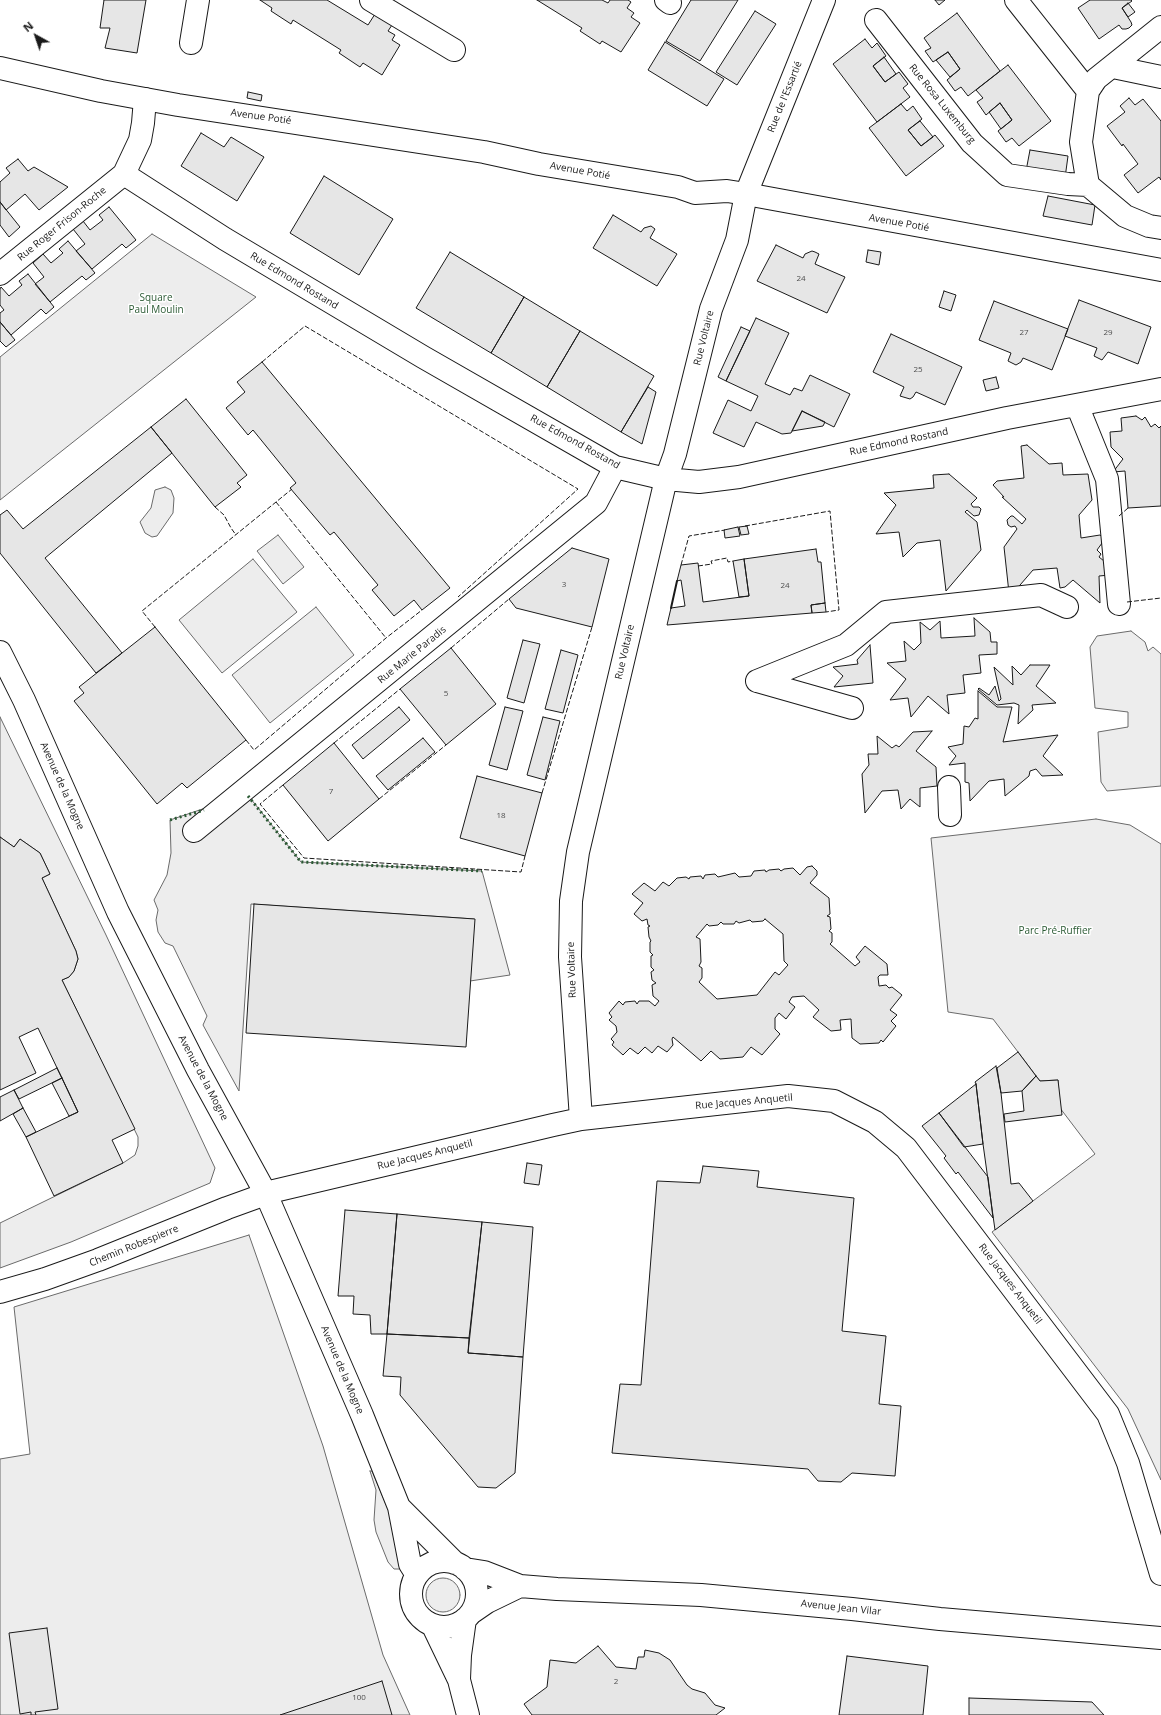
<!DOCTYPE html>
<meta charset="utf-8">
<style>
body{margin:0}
#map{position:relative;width:1161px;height:1715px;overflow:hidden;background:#fff;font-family:"Open Sans",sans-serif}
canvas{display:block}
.north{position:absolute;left:16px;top:16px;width:40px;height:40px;-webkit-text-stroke:3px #fff;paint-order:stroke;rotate:320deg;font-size:11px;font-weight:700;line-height:16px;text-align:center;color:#1a1a1a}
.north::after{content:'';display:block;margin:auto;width:14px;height:18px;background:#1a1a1a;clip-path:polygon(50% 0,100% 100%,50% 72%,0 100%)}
</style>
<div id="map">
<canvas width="1161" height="1715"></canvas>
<div class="north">N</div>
</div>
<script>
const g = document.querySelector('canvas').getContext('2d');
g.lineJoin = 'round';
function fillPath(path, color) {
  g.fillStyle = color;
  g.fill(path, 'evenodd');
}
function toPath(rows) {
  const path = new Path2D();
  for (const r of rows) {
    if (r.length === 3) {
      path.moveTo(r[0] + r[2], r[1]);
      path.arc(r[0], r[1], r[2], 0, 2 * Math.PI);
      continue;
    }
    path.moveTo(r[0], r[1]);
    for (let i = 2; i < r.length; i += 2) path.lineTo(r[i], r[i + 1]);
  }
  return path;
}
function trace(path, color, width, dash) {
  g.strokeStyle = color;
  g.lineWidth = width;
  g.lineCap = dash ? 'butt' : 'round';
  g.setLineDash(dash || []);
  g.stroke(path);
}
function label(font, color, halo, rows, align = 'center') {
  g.font = font + ' "Open Sans",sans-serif';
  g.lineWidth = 3;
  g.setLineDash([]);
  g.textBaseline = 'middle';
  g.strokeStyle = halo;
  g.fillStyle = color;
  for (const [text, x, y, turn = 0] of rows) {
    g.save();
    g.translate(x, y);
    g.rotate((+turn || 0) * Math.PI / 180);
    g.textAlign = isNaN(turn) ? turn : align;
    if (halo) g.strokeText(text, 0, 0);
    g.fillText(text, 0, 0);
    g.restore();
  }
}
const green = toPath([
 [152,234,256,297,0,500,0,357,152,234],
 [165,487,171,490,174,498,173,513,157,536,152,537,145,533,140,522,151,508,155,490,165,487],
 [278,535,304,567,283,584,257,551,278,535],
 [253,559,297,612,222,673,179,620,253,559],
 [316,607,354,655,270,723,232,675,316,607],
 [1131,631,1145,642,1148,651,1153,647,1161,654,1161,786,1107,791,1101,782,1098,732,1128,727,1128,712,1095,708,1090,647,1097,636,1131,631],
 [0,717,106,935,215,1168,210,1183,71,1242,0,1268,0,1223,123,1163,135,1155,138,1146,138,1137,62,980,69,977,74,971,78,959,76,951,42,878,50,874,40,853,20,839,14,847,0,837,0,717],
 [247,794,301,862,482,871,510,975,470,981,474,919,251,904,239,1091,203,1025,207,1016,173,946,165,943,158,932,156,920,158,910,154,900,167,875,171,853,170,820,247,794],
 [1096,819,1130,825,1161,844,1161,1480,1128,1409,992,1232,1095,1154,1060,1108,1058,1080,1040,1081,993,1019,948,1012,931,838,1096,819],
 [249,1235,323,1446,383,1655,410,1715,0,1715,0,1459,30,1454,14,1307,249,1235],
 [370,1471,372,1471,396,1528,402,1565,400,1569,394,1569,388,1562,376,1532,374,1520,376,1490,370,1471],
 [443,1595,17]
]);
fillPath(green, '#ededed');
trace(green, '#6a6a6a', 1);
const building = toPath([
 [104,0,146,0,137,53,105,48,110,28,100,28,104,0],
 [260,0,327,0,368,25,375,14,392,25,388,31,395,35,392,40,400,45,382,75,363,63,360,67,339,53,341,50,293,20,291,24,271,11,272,8,260,0],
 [537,0,602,0,608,3,610,0,628,0,631,2,627,8,634,13,631,17,640,23,621,52,602,41,600,44,580,31,582,28,537,0],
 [691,0,738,0,700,61,666,41,691,0],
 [935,0,945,0,939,5,935,0],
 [1090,0,1131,0,1132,1,1122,8,1131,22,1132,25,1129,28,1126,29,1122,29,1119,25,1099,39,1078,8,1090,0],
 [1128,3,1135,12,1128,17,1122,8,1128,3],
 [755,11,776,24,737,85,716,72,755,11],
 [957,13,1000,71,968,96,961,87,955,91,947,80,960,69,948,52,933,62,925,51,931,48,924,38,957,13],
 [865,39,872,48,877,43,886,56,873,66,885,82,899,72,908,84,903,88,910,97,877,122,833,64,865,39],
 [665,42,724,79,707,106,648,70,665,42],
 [948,52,960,69,950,77,936,60,948,52],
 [884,57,896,74,885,82,873,66,884,57],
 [1008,65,1051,121,1019,146,1012,138,1006,142,998,131,1012,120,1000,103,986,115,977,102,983,98,976,90,1008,65],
 [248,92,262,95,261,101,247,98,248,92],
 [1129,98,1135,105,1143,99,1161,121,1161,180,1159,177,1138,193,1124,175,1138,164,1123,144,1122,146,1107,126,1125,112,1120,106,1129,98],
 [1000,103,1012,120,1001,129,989,112,1000,103],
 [901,104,907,111,913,106,922,119,908,130,921,146,935,135,944,146,906,176,869,128,901,104],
 [920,121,933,137,921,146,908,130,920,121],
 [201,133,224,147,231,137,264,157,237,201,181,166,201,133],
 [1030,150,1068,156,1065,178,1026,171,1030,150],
 [18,159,28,171,34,167,68,187,39,210,25,194,6,210,0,202,0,182,10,173,6,168,18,159],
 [324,176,393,219,359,275,290,233,324,176],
 [1048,196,1095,205,1092,225,1043,216,1048,196],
 [0,202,20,227,9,237,0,225,0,202],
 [109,207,136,240,126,248,122,244,92,269,76,251,85,244,73,229,83,221,90,230,103,220,99,215,109,207],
 [613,215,641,232,644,228,651,226,655,229,650,238,677,254,657,286,593,248,613,215],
 [68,241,95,273,86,280,82,276,50,302,35,284,44,277,33,263,43,254,51,263,63,253,59,249,68,241],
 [776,245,803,258,805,254,812,251,815,252,819,254,815,264,845,277,827,313,757,281,776,245],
 [868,250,881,252,879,265,866,262,868,250],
 [450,252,524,297,491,353,416,308,450,252],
 [28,274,54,307,46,314,41,309,11,335,0,322,0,313,4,310,0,305,0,289,1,287,9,296,22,285,19,281,28,274],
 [944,291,956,295,951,311,939,307,944,291],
 [524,297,580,331,547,387,491,353,524,297],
 [1079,300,1151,327,1138,364,1108,352,1102,360,1094,356,1097,348,1065,336,1079,300],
 [994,301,1068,329,1052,370,1023,358,1021,362,1016,365,1008,361,1011,353,979,340,994,301],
 [756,318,789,333,765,384,790,395,794,388,802,391,810,375,850,394,834,427,802,411,791,433,782,434,756,422,744,447,713,433,728,400,751,411,758,396,726,381,756,318],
 [0,322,15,340,6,347,0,341,0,322],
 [741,327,750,331,726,381,718,377,741,327],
 [580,331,654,376,621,432,547,387,580,331],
 [891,334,962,367,945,405,916,392,913,397,910,399,900,396,904,387,873,372,891,334],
 [262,362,450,588,422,610,414,600,394,616,372,590,378,585,334,532,330,535,290,488,296,483,292,478,253,430,248,435,226,408,245,392,237,382,262,362],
 [996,377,999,388,986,391,983,380,996,377],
 [648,387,656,392,642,444,621,432,648,387],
 [186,399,247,475,237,483,241,487,215,507,151,427,186,399],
 [802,411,825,422,823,426,792,431,802,411],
 [1136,416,1142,420,1145,417,1151,427,1155,424,1159,428,1161,426,1161,506,1128,508,1125,471,1113,472,1123,459,1111,447,1110,432,1122,431,1121,418,1136,416],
 [151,427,172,453,45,558,122,653,96,673,0,553,0,515,7,510,23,529,151,427],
 [1027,445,1049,464,1062,463,1063,475,1088,474,1092,500,1079,515,1081,538,1100,535,1105,539,1097,550,1101,554,1099,557,1104,561,1110,575,1099,576,1100,603,1073,580,1065,587,1060,588,1057,568,1033,570,1014,592,1009,593,1004,547,1017,529,1015,526,1011,527,1008,525,1007,520,1011,516,1013,516,1022,524,1026,519,1002,497,1004,497,993,485,997,481,1024,478,1021,446,1027,445],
 [949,474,977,498,971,504,973,507,979,507,981,509,979,515,974,516,967,510,965,512,977,522,981,550,946,591,940,540,917,543,903,557,899,532,876,534,896,505,884,493,934,488,933,475,949,474],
 [747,526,749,534,741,535,739,527,747,526],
 [738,527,740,536,725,538,724,530,738,527],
 [572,548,609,559,592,627,516,608,509,599,572,548],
 [816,549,818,562,821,562,825,603,811,605,812,613,667,625,671,608,685,606,681,580,677,581,681,565,698,563,703,602,749,596,744,559,816,549],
 [744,559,749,596,739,597,733,561,744,559],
 [825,603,826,612,812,613,811,605,825,603],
 [974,618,990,632,991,642,997,642,997,654,979,655,981,673,963,675,965,693,947,695,949,714,928,696,911,717,908,698,890,700,906,679,887,663,906,661,904,641,914,650,921,643,920,622,930,630,940,621,941,638,975,636,974,618],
 [155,627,246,740,187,788,182,783,157,804,74,701,84,693,79,687,155,627],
 [523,640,540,644,524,703,507,698,523,640],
 [870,645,873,683,834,687,843,676,833,667,858,664,857,660,870,645],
 [451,648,496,704,446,745,400,689,451,648],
 [561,650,578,655,563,713,545,709,561,650],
 [1030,665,1050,665,1036,686,1056,703,1032,705,1033,710,1018,724,1019,705,1014,703,997,705,978,689,979,688,989,695,995,686,999,701,1001,699,994,667,1013,685,1012,666,1021,675,1030,665],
 [978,691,997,707,1012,707,1003,742,1058,735,1043,756,1063,775,1042,776,1036,769,1030,771,1029,776,1005,796,1004,779,989,781,970,801,969,783,965,782,965,763,949,765,956,756,948,747,963,744,964,726,969,727,975,718,978,719,978,691],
 [399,707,410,720,363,759,352,745,399,707],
 [505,707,523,711,507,770,489,765,505,707],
 [543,717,560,721,545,780,527,775,543,717],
 [932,731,916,751,936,767,937,786,920,788,920,807,910,799,901,809,898,790,882,791,865,813,862,774,869,765,868,754,878,754,877,736,892,748,896,745,899,747,913,732,932,731],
 [423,738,435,752,388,790,376,776,423,738],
 [334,743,379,799,328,841,283,785,334,743],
 [477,776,542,793,525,856,460,838,477,776],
 [0,837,14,847,20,839,40,853,50,874,42,878,76,951,78,959,74,971,69,977,62,980,135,1129,112,1140,123,1163,54,1196,26,1137,78,1112,38,1028,19,1037,36,1073,0,1090,0,837],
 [812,866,817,871,817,875,810,883,829,898,830,914,827,916,830,917,831,929,829,931,832,933,832,942,830,944,855,966,860,962,856,957,865,946,887,964,888,975,880,975,878,977,879,986,886,985,889,988,892,987,902,995,890,1010,897,1015,891,1021,896,1026,883,1042,881,1040,879,1043,860,1044,852,1038,851,1019,840,1020,841,1030,831,1031,813,1017,819,1010,804,996,792,997,789,1002,795,1007,786,1019,779,1013,775,1018,775,1029,780,1034,762,1055,751,1047,743,1057,720,1059,711,1051,701,1061,673,1037,672,1039,673,1045,667,1052,658,1046,652,1053,645,1047,638,1054,630,1048,623,1055,612,1045,614,1042,611,1039,617,1032,616,1026,609,1020,612,1017,609,1013,619,1001,623,1005,625,1002,635,1001,637,1004,639,1001,649,1001,655,1006,659,1001,653,996,652,985,656,983,652,980,651,972,654,970,651,967,651,956,653,955,650,952,650,942,651,941,649,937,648,927,650,926,648,925,647,919,642,921,634,914,643,903,632,894,644,883,655,891,663,882,669,886,677,878,686,877,689,879,690,877,701,876,703,879,705,875,715,874,718,877,735,873,739,877,751,876,754,871,765,870,766,872,769,870,779,869,781,871,784,869,793,868,800,875,807,867,812,866],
 [765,919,783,934,784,961,788,965,779,975,775,972,757,995,717,999,699,982,702,978,702,968,699,966,701,962,700,939,696,937,707,924,709,926,718,925,721,922,723,924,734,924,736,921,739,923,750,920,752,922,763,921,765,919],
 [254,904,475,919,466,1047,246,1033,254,904],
 [1018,1052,1036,1076,1022,1091,1001,1093,997,1068,1018,1052],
 [996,1066,1001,1093,1011,1184,1019,1183,1033,1201,995,1230,983,1144,976,1084,975,1082,996,1066],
 [57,1068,62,1078,19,1099,14,1090,57,1068],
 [1036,1076,1040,1081,1058,1080,1062,1115,1005,1122,1004,1114,1024,1111,1022,1091,1036,1076],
 [62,1078,78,1112,69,1116,52,1083,62,1078],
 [976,1084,983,1144,964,1147,939,1113,976,1084],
 [14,1090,23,1108,0,1121,0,1097,14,1090],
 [23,1108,36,1132,26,1137,13,1114,23,1108],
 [939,1113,988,1177,993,1218,958,1172,956,1174,944,1158,946,1156,922,1126,939,1113],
 [527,1163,542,1165,539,1185,524,1183,527,1163],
 [703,1166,759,1171,757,1187,854,1198,842,1331,886,1336,879,1404,901,1406,895,1476,852,1473,841,1482,818,1481,808,1469,612,1453,620,1384,641,1385,657,1181,700,1183,703,1166],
 [345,1210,397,1214,387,1334,371,1334,370,1315,353,1314,354,1296,338,1296,345,1210],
 [397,1214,482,1222,469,1338,387,1334,397,1214],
 [482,1222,533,1227,523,1357,468,1353,482,1222],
 [387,1334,469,1338,468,1353,523,1357,515,1473,496,1488,478,1487,400,1395,401,1377,383,1376,387,1334],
 [47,1628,58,1709,35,1712,36,1715,31,1715,31,1712,20,1714,9,1633,47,1628],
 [598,1646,616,1667,636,1669,638,1657,644,1657,645,1650,659,1653,670,1660,687,1685,692,1689,705,1693,715,1705,725,1708,716,1715,532,1715,524,1704,547,1687,550,1660,576,1663,598,1646],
 [847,1656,928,1666,923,1715,839,1715,847,1656],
 [382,1681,392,1715,280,1715,382,1681],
 [969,1698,1092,1702,1104,1715,969,1715,969,1698]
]);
fillPath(building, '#e6e6e6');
trace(building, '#1a1a1a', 1);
const street = toPath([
 [371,0,454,50],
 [666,0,670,3],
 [1016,0,1088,91],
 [876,20,972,143,1007,175,1068,184,1088,185],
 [1161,27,1096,79,1088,91,1081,142,1088,185,1125,216,1149,226,1161,228],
 [191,43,198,0],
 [1113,67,1161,77],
 [124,174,225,239,423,357,615,467,666,479,699,482,739,477,1007,418,1161,389],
 [0,274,124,174,140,140,143,123,145,99],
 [1077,405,1107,479,1119,604],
 [757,681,846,645,886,612,1041,595,1067,607],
 [757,681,852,708],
 [949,787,950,815],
 [194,831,596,503,615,467],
 [581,1119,570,957,571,901,578,852,666,479,675,454,711,309,737,240,746,194,824,0],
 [0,1292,45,1279,98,1260,227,1208,274,1191,553,1125,581,1119,788,1096,834,1101,875,1122,906,1148,1108,1414,1128,1463,1161,1574]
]);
const secondary = toPath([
 [0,68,101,91,178,105,484,152,539,164,678,187,695,193,727,191,746,194,1161,270],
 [0,652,24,700,118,912,198,1070,266,1194,362,1415,399,1507,410,1564,417,1575],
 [399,1507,455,1563],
 [444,1594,33],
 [465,1569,484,1572,520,1586,557,1589,701,1595,852,1609,940,1619,1161,1638],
 [471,1613,487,1602,520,1586],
 [433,1626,459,1680,468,1715],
 [459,1679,460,1655,465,1619]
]);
trace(street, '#1a1a1a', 24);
trace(secondary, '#1a1a1a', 24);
trace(street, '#fff', 22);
trace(secondary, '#fff', 22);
trace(toPath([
 [248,796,301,862,482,871],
 [170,820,204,810]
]), '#2b5a34', 3, [2, 3]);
trace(toPath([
 [262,362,305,326,578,489,458,597],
 [276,502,386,638],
 [215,507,224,515,231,528,236,535],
 [1119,516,1128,508],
 [745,526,830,511,839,610,826,612],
 [681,565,689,536,725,530],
 [698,566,712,564,711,561,727,558,728,562,733,561],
 [1127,602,1161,598],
 [155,627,142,611,292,489],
 [451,648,509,599],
 [246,740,254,750,386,638,422,610],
 [334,743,400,689],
 [283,785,260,804,304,858,521,872,525,856],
 [542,793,592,627],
 [379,799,446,745]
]), '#1a1a1a', 1, [5, 2]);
trace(toPath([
 [671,608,677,581]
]), '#1a1a1a', 2);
label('8px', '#4d4d4d', null, [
 ["24",801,279],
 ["27",1024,333],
 ["29",1108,333],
 ["25",918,370],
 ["3",564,585],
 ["24",785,586],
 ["5",446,694],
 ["7",331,792],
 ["18",501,816],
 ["2",616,1682],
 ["100",359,1698]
]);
label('10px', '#1a1a1a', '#fff', [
 ["Rue de l'Essartié",785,97,-68],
 ["Rue Rosa Luxemburg",942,104,51],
 ["Avenue Potié",261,117,8],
 ["Avenue Potié",580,171,10],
 ["Avenue Potié",899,223,10],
 ["Rue Roger Frison-Roche",62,224,-39],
 ["Rue Edmond Rostand",294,281,31],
 ["Rue Voltaire",704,338,-76],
 ["Rue Edmond Rostand",575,442,29],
 ["Rue Edmond Rostand",899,442,-12],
 ["Rue Voltaire",625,652,-77],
 ["Rue Marie Paradis",412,655,-39],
 ["Avenue de la Mogne",62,786,66],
 ["Rue Voltaire",572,970,-92],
 ["Avenue de la Mogne",203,1078,62],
 ["Rue Jacques Anquetil",744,1102,-5],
 ["Rue Jacques Anquetil",425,1155,-14],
 ["Chemin Robespierre",134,1246,-22],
 ["Rue Jacques Anquetil",1010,1284,53],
 ["Avenue de la Mogne",342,1370,67],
 ["Avenue Jean Vilar",841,1608,6]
]);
label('10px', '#2b5a34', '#fff', [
 ["Square",156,298],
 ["Paul Moulin",156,310],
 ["Parc Pré-Ruffier",1055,931]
]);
</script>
